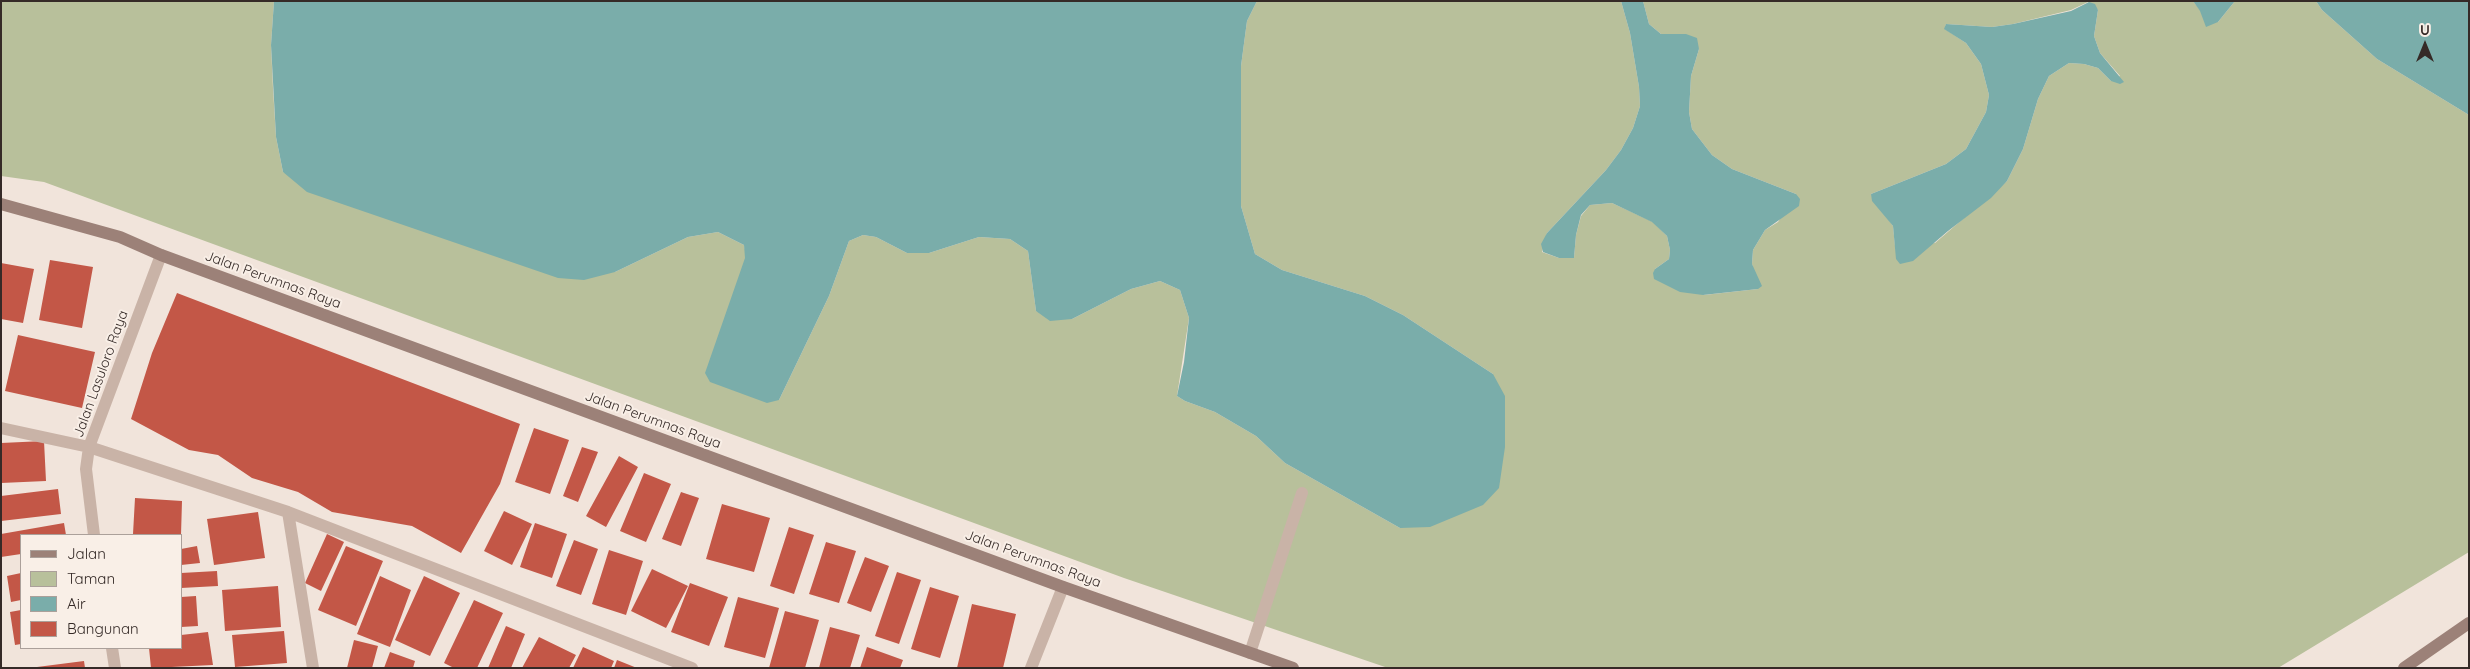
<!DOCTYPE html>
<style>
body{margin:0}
#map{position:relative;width:2470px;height:669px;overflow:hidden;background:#f1e4db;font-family:Quicksand,sans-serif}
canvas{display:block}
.frame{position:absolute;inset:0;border:2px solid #352a27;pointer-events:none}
.legend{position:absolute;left:20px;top:534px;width:162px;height:115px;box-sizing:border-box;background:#f9efe7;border:1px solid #aba09a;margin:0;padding:6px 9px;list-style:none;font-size:15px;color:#352a27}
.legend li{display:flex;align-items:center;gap:10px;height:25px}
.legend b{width:25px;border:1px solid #aba09a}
.north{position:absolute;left:2400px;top:20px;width:50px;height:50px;-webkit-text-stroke:4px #f9efe7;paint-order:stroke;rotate:0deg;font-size:14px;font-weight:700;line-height:20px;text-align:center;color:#352a27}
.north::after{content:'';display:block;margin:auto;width:18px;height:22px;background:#352a27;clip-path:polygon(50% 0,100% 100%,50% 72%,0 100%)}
</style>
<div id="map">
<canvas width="2470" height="669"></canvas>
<div class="frame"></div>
<ul class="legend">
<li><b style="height:6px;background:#9c8178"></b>Jalan</li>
<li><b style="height:14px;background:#b8c09b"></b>Taman</li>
<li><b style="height:14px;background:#7aadaa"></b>Air</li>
<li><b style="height:14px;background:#c35747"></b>Bangunan</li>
</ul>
<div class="north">U</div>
</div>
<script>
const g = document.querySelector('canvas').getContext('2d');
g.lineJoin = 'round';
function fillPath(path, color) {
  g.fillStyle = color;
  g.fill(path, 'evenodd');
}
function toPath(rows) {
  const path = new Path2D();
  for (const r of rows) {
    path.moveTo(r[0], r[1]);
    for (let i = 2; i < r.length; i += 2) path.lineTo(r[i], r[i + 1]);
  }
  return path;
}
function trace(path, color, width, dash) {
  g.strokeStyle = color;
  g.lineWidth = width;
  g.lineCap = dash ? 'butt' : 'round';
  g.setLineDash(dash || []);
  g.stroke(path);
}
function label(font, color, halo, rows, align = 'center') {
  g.font = font + ' Quicksand,sans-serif';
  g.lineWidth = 4;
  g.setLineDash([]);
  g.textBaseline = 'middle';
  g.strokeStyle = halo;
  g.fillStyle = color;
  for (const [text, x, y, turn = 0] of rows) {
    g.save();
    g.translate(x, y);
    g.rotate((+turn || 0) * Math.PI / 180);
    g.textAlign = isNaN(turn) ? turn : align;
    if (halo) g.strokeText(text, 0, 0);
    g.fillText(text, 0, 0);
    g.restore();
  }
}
fillPath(toPath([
 [1,1,274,1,271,45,273,88,276,137,283,172,615,272,688,237,718,232,744,245,779,400,829,296,849,241,863,235,876,237,907,253,929,253,979,237,1010,239,1028,251,1036,311,1072,319,1131,289,1160,281,1180,290,1189,318,1177,396,1185,401,1215,412,1256,436,1285,463,1400,528,1493,374,1403,315,1365,296,1282,270,1255,254,1241,206,1241,66,1247,21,1257,1,1621,1,1630,33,1639,87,1640,106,1633,128,1621,150,1606,170,1547,233,1542,252,1559,258,1574,258,1576,235,1581,216,1590,205,1612,203,1653,222,1667,236,1670,250,1669,259,1655,269,1704,295,1758,289,1752,264,1753,250,1765,230,1778,222,1796,194,1732,169,1712,155,1692,129,1689,112,1691,76,1699,49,1685,34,1661,34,1649,24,1643,1,2193,1,2200,10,2218,22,2235,1,2316,1,2322,10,2377,59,2469,115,2469,552,2278,668,1388,668,1124,578,44,182,1,176],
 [2088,2,2098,10,2094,36,2100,53,2120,76,2111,81,2098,68,2084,64,2069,63,2049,76,2038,99,2023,149,2007,181,1935,243,1895,246,1893,226,1871,194,1946,164,1966,149,1986,112,1989,95,1981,64,1966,43,1945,29,1946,24,1992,27,2013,24,2071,10]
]), '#b8c09b');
fillPath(toPath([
 [274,1,1257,1,1247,21,1241,66,1241,206,1255,254,1282,270,1365,296,1403,315,1493,374,1505,396,1505,447,1499,488,1483,505,1430,527,1400,528,1285,463,1256,436,1215,412,1185,401,1177,396,1184,362,1189,318,1180,290,1160,281,1131,289,1072,319,1050,321,1036,311,1028,251,1010,239,979,237,929,253,907,253,876,237,863,235,849,241,829,296,779,400,767,403,710,382,705,373,745,258,744,245,718,232,688,237,615,272,584,280,558,278,307,192,283,172,276,137,271,45],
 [1621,1,1643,1,1649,24,1661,34,1686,34,1697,38,1699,49,1691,76,1689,112,1692,129,1712,155,1732,169,1796,194,1800,199,1799,206,1765,230,1753,250,1752,264,1762,286,1758,289,1703,295,1680,292,1654,279,1653,273,1655,269,1669,259,1670,250,1667,236,1652,222,1612,203,1590,205,1581,215,1576,235,1574,258,1559,258,1543,252,1541,244,1547,233,1606,170,1621,150,1633,128,1640,106,1639,87,1630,33],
 [2193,1,2235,1,2218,22,2206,27,2200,11],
 [2316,1,2469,1,2469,115,2377,59,2322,10],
 [2089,2,2095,4,2098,10,2094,36,2100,53,2124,82,2120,84,2111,81,2098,68,2084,64,2069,63,2049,76,2038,99,2023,149,2007,181,1991,198,1948,231,1913,261,1900,264,1896,259,1893,226,1872,201,1871,194,1946,164,1966,149,1986,112,1989,95,1981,64,1966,43,1944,29,1946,24,1992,27,2013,24,2071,11]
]), '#7aadaa');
fillPath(toPath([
 [50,260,93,267,82,328,39,320],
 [1,263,34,269,23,323,1,319],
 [177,293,520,424,500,484,461,553,412,526,332,512,298,492,252,478,218,455,189,450,131,419,152,353],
 [18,335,95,352,82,408,5,391],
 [534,428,569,440,550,494,515,482],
 [44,441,46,481,1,483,1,443],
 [582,447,598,452,578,502,563,496],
 [619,456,638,467,606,527,586,516],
 [644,473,671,484,646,542,620,531],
 [58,489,61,514,1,521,1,496],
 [681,492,699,498,681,546,662,539],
 [135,498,182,501,181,535,133,534],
 [722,504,770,518,754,572,706,559],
 [504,511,532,524,512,565,484,551],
 [258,512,265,558,214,565,207,519],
 [64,523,66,535,21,535,21,554,1,557,1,534],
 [535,523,567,534,552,578,520,567],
 [789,527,814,535,794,594,770,586],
 [327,534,344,542,321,591,305,583],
 [574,540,598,549,581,595,556,586],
 [826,542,856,551,839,603,809,594],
 [197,546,200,563,181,565,181,549],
 [346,546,383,561,356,626,318,610],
 [609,550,643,561,626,615,592,604],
 [865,557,889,566,871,612,847,603],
 [652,569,688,586,666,628,631,611],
 [217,571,218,586,181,588,181,573],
 [897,572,921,580,899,644,875,636],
 [21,573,21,600,11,602,7,576],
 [380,576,411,590,390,647,357,634],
 [424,576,460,593,430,656,395,640],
 [690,583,728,597,709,646,671,632],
 [278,586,281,627,225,631,222,590],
 [930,587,959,596,940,658,911,649],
 [196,596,198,626,181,627,181,597],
 [738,597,779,608,765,658,724,647],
 [474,600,503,613,477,668,454,668,444,663],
 [972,604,1016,614,1003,668,957,668],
 [21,610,21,644,15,645,10,612],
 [785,611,819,620,805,668,769,668],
 [506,626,525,634,511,668,488,668],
 [830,627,860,635,850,668,819,668],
 [284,631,287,663,235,667,232,635],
 [208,632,213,665,151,668,149,648,181,648,181,635],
 [539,637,576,655,569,668,522,668],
 [354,640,378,646,372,668,347,668],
 [583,647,614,661,611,668,573,668],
 [867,647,903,660,900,668,860,668],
 [390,652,415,661,413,668,384,668],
 [617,660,637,668,614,668],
 [84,661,85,668,37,668,37,667]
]), '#c35747');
trace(toPath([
 [1,428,89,447,288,512,692,668],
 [288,512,313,668],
 [94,535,86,469,89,447,161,255],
 [112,648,115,668],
 [1250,653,1302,493],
 [1031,668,1063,587]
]), '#c9b3a7', 12);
trace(toPath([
 [1,204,120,237,161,255,1063,587,1293,668],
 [2404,668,2469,623]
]), '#9c8178', 12);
label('14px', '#352a27', '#f9efe7', [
 ["Jalan Perumnas Raya",273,280,20],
 ["Jalan Lasuloro Raya",101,374,-70],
 ["Jalan Perumnas Raya",653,420,20],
 ["Jalan Perumnas Raya",1033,559,20]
]);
</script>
